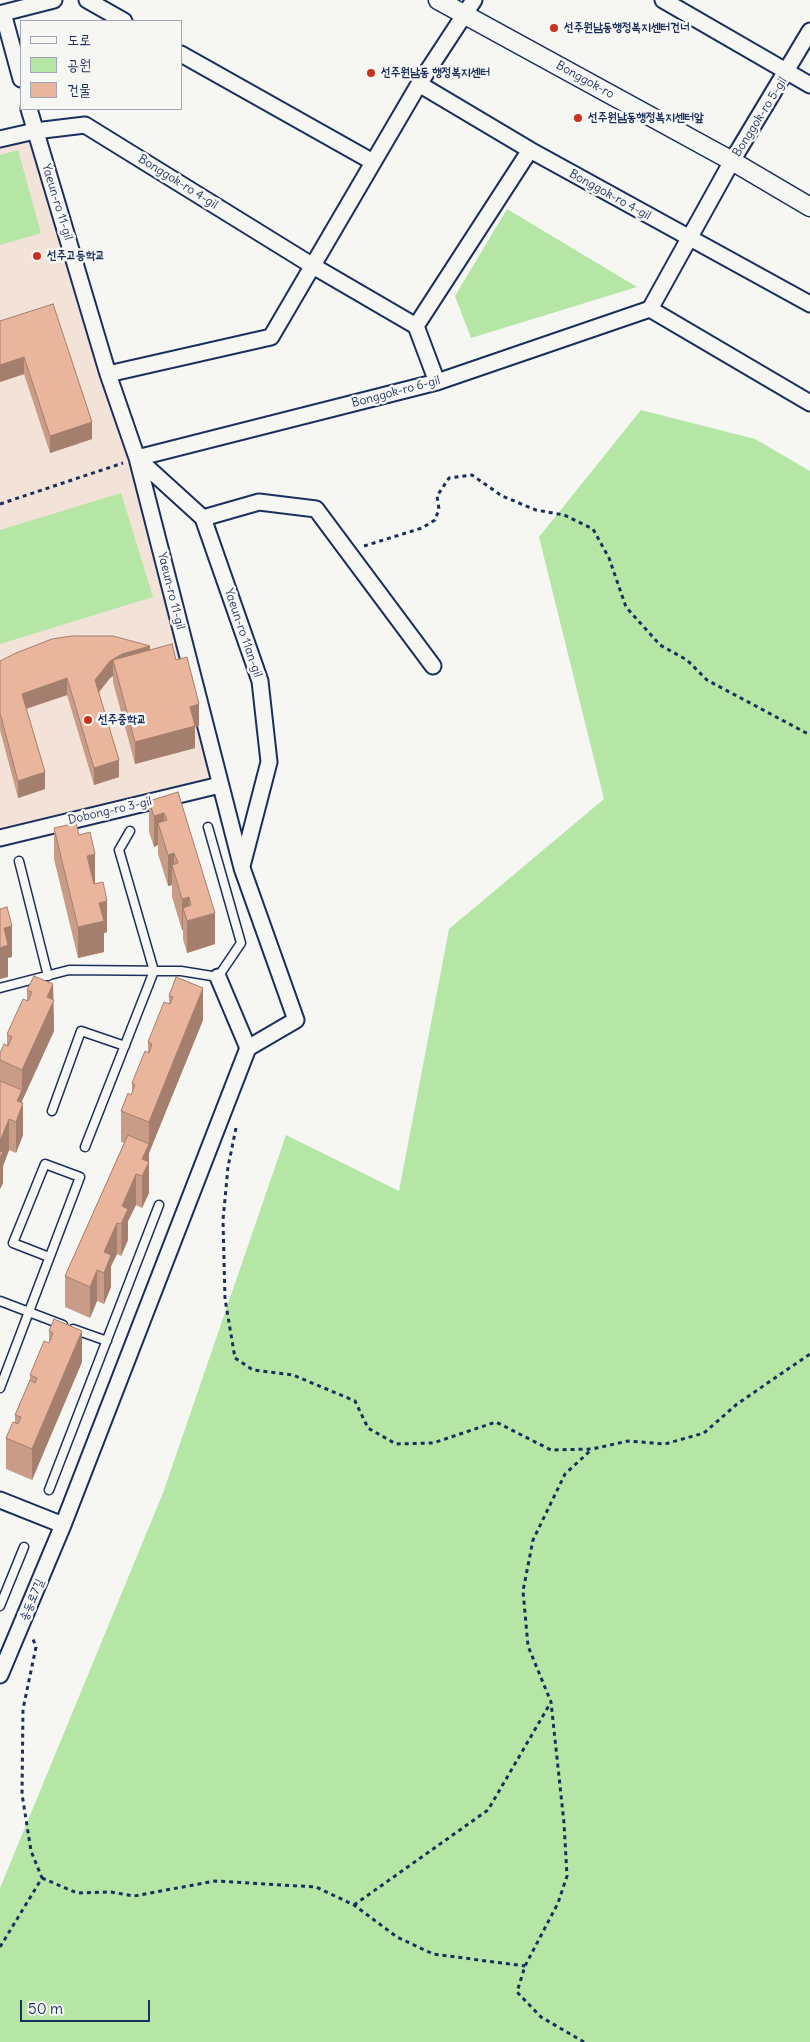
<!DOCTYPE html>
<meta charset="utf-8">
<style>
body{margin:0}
#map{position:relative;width:810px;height:2042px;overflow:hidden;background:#f6f6f2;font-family:Delius,"Poor Story",sans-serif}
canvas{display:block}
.legend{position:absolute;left:20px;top:20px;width:162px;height:90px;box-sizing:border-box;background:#f6f6f2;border:1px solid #9ea6b7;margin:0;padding:6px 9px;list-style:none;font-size:15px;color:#1b2f5e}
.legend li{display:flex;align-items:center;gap:10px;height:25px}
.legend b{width:25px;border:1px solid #9ea6b7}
.scale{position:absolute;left:20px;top:2000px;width:130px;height:22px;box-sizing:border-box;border:2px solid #1b2f5e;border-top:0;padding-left:6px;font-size:15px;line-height:18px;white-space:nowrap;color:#1b2f5e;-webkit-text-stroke:4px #f6f6f2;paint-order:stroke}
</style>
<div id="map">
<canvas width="810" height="2042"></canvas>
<ul class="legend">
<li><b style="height:6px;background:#f6f6f2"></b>도로</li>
<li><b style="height:14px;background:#b5e6a6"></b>공원</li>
<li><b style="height:14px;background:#eab59d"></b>건물</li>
</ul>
<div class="scale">50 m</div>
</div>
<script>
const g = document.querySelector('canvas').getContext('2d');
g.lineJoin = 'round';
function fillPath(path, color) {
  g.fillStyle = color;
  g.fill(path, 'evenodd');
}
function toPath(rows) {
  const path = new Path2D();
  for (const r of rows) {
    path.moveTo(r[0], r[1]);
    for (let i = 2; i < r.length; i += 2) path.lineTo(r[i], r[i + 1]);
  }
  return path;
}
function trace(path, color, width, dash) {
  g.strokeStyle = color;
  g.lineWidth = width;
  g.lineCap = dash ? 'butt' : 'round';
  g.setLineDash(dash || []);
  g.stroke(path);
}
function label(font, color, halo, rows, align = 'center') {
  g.font = font + ' Delius,"Poor Story",sans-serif';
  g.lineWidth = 5;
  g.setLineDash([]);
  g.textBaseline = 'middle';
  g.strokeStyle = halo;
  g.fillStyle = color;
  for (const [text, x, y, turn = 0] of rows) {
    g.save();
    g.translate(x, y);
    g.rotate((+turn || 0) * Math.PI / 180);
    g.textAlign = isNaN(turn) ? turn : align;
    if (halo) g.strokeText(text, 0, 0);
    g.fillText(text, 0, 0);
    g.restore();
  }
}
fillPath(toPath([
 [35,131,108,374,220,785,0,838,0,139]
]), '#f2e2d8');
fillPath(toPath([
 [18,150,41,233,0,245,0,155],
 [507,209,637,287,471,338,455,296],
 [641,410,755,439,810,471,810,2042,0,2042,0,1888,163,1493,286,1135,399,1191,449,929,604,799,539,537],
 [121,493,153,597,0,644,0,530]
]), '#b5e6a6');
const service = toPath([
 [19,861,48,976],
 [0,988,69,970,181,971,218,977,241,943,208,827],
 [52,1111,81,1031,125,1046],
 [85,1147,154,971,119,850,130,831],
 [0,1301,63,1325],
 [73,1329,107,1341],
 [0,1388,80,1177,45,1164,13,1243,49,1257],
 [49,1490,159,1205],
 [0,1606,24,1547]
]);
const minor = toPath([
 [87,0,124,21],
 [663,0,810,85],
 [3,13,54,0],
 [0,14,3,13,21,79],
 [181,54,373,162],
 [419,84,530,150,810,304],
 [29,109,108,374,137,458,242,868,296,1020,248,1048],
 [0,139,35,131,85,125,313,266,416,326,437,382],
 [650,309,810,403],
 [416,326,530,150],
 [108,374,271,337,419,84,474,0],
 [137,458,437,382,650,309,732,161,810,31],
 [137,458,203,518,260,681,269,762,242,866],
 [203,518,259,502,316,509,433,666],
 [0,838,220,785],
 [0,1500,63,1525],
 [0,1675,63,1525,248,1048,218,977]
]);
const tertiary = toPath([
 [438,0,732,161,810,207]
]);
trace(service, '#1b2f5e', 11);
trace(minor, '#1b2f5e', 19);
trace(tertiary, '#1b2f5e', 21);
trace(toPath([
 [0,504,123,463],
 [364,546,422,528,435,520,439,509,437,496,449,478,472,475,502,496,536,510,564,515,593,529,609,558,626,607,660,645,687,660,707,680,810,735],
 [236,1128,228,1167,223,1220,225,1299,235,1358,253,1370,293,1375,355,1401,368,1428,396,1444,433,1443,496,1422,551,1450,592,1449,628,1441,665,1444,704,1433,737,1404,810,1354],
 [42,1878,77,1893,111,1892,134,1896,215,1881,316,1887,354,1905,397,1937,433,1954,525,1966],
 [354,1905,488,1810,551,1702],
 [0,1947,42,1878,31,1851,22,1794,23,1709,36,1647,33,1639],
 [584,2042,541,2017,517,1992,525,1966,558,1903,567,1876,564,1823,551,1702,528,1646,523,1591,533,1540,565,1474,592,1449]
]), '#1b2f5e', 3, [4, 4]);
trace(service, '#f6f6f2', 8);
trace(minor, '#f6f6f2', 15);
trace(tertiary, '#f6f6f2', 18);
fillPath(toPath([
 [0,321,92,439,50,453,24,374,0,382],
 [150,650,176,660,199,726,195,727,195,748,135,764,113,682,113,676,110,678,99,692,119,777,94,785,67,695,26,709,45,789,18,798,0,730,0,661],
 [178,792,215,944,187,953,183,939,183,930,182,930,172,897,172,885,168,886,158,854,158,845,154,847,149,832,149,801],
 [54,828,79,835,95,884,107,932,104,933,104,952,78,958,54,859],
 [176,977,203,1020,149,1153,149,1193,142,1208,136,1205,128,1221,128,1240,121,1256,117,1254,111,1266,111,1287,104,1304,97,1301,90,1318,65,1307,65,1276,124,1143,121,1142,121,1111,131,1095,132,1093,132,1083,148,1053,148,1042,169,1004,169,996],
 [53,984,54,1031,22,1101,23,1135,16,1153,9,1150,3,1166,3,1183,0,1189,0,1053,7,1046,7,1034,27,1001,27,990],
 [54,1319,82,1362,32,1480,6,1469,6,1438,15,1422,15,1415,30,1381,30,1375,49,1343,49,1331]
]), '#c99c87');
fillPath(toPath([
 [24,357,24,374,0,382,0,365],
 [92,422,92,439,50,453,50,436],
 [150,646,150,663,113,660,113,676,110,678,95,697,95,680,110,661,122,654],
 [67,678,67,695,22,710,22,694],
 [199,704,199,726,195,727,195,748,135,764,135,742,190,707],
 [119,760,119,777,94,785,94,768],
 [45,772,45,789,18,798,18,781],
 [164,813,164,841,158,823,158,845,154,847,154,816],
 [174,853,174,873,172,865,172,885,168,886,168,855],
 [95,854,95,885,87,887,87,856],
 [189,897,189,921,215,913,215,944,187,953,187,921,183,908,183,930,182,930,182,899],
 [107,901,107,932,104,933,104,952,78,958,78,927,99,903],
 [12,926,12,957,8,958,8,977,0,979,0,948,4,928],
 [53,984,54,1031,22,1101,22,1070,47,997],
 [203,988,203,1020,149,1153,149,1193,142,1208,142,1159,149,1145,149,1122],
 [22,1090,22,1107,23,1103,23,1135,16,1153,16,1122,17,1101],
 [9,1119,9,1150,3,1166,3,1183,0,1189,0,1141],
 [136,1174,136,1205,128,1221,128,1240,121,1256,122,1206],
 [117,1223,117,1254,111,1266,111,1287,104,1304,104,1252],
 [97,1270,97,1301,90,1318,90,1287],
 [82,1331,82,1362,32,1480,32,1449]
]), '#a47f6e');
const building = toPath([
 [53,304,92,422,50,436,24,357,0,365,0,321,53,304],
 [72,636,113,636,150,646,122,654,110,661,95,680,119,760,94,768,67,678,22,694,45,772,18,781,0,713,0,661,16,653,52,639,72,636],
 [172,644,176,660,187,657,199,704,190,707,195,726,135,742,113,660,172,644],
 [178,792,215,913,187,921,183,908,191,905,189,897,182,899,172,865,178,863,174,853,168,855,158,823,167,820,164,813,154,816,149,801,178,792],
 [76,823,79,835,90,832,95,854,87,856,94,884,103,882,107,901,99,903,104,921,78,927,54,828,76,823],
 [7,907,12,926,4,928,8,945,0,948,0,909,7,907],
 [34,976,53,984,47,997,54,1000,22,1070,0,1060,0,1053,4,1044,8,1046,12,1037,7,1034,23,999,28,1001,32,992,27,990,34,976],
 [176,977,203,988,149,1122,121,1111,128,1093,131,1095,135,1085,132,1083,145,1051,149,1053,152,1044,148,1042,164,1002,170,1004,173,997,169,996,176,977],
 [0,1081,22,1090,17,1101,23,1103,16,1122,9,1119,0,1141,0,1081],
 [128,1135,149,1144,142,1159,149,1162,142,1176,136,1174,122,1206,128,1209,121,1224,117,1223,104,1252,111,1255,104,1273,97,1270,90,1287,65,1276,128,1135],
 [0,1151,3,1152,0,1158,0,1151],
 [54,1319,82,1331,32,1449,6,1438,13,1422,18,1424,21,1417,15,1415,30,1380,35,1383,37,1378,30,1375,44,1341,49,1343,53,1333,49,1331,54,1319]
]);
fillPath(building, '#eab59d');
trace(building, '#a47f6e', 1);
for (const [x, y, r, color] of [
 [554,28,5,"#c8321e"],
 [371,73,5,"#c8321e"],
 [578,118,5,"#c8321e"],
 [37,256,5,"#c8321e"],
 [88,720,5,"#c8321e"]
]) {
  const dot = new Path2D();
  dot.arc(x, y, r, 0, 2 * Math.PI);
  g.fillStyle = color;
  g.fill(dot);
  trace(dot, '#f6f6f2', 2);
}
label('bold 12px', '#1b2f5e', '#f6f6f2', [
 ["선주원남동행정복지센터건너",564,28],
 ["선주원남동 행정복지센터",381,73],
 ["선주원남동행정복지센터앞",588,118],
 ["선주고등학교",47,256],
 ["선주중학교",98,720]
], 'left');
label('12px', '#1b2f5e', '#f6f6f2', [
 ["Bonggok-ro",585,80,29],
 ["Bonggok-ro 5-gil",760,117,-58],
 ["Bonggok-ro 4-gil",178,182,32],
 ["Bonggok-ro 4-gil",610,195,29],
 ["Yaeun-ro 11-gil",57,202,73],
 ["Bonggok-ro 6-gil",396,392,-15],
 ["Yaeun-ro 11-gil",171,591,76],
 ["Yaeun-ro 11an-gil",243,633,71],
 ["Dobong-ro 3-gil",110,811,-13],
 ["송동로7길",32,1600,-67]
]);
</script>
